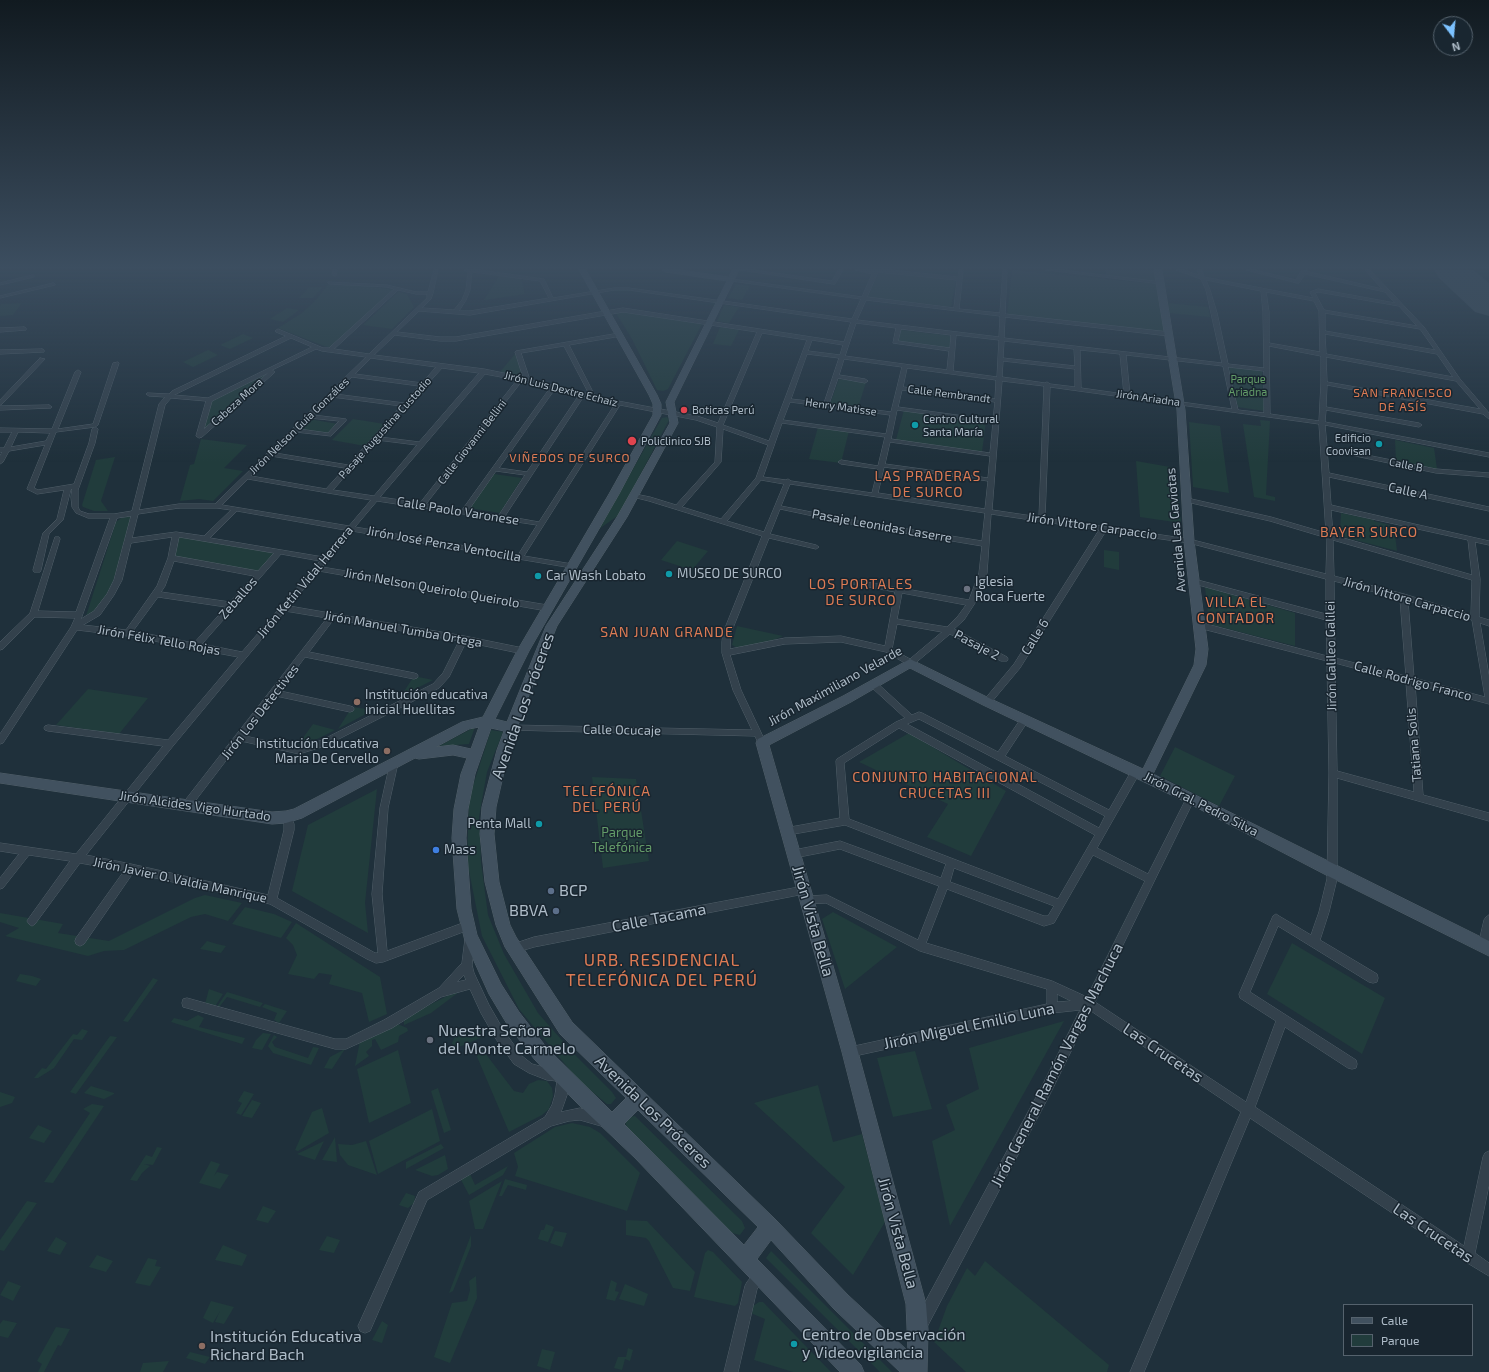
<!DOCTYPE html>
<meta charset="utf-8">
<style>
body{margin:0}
#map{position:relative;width:1489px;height:1372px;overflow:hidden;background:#1f303b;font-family:"Exo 2",sans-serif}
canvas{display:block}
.legend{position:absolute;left:1343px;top:1304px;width:130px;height:52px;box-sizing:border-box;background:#192630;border:1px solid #55626d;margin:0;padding:5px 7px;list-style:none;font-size:12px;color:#aebcc8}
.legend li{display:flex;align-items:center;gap:8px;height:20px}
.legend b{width:20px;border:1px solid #55626d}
.north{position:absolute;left:1433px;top:16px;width:40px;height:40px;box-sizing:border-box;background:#192630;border:1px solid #55626d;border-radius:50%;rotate:164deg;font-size:11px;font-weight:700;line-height:16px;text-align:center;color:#aebcc8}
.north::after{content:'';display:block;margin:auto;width:14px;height:18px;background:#7cc2ff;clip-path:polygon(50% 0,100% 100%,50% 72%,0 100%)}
</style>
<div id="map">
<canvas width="1489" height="1372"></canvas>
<ul class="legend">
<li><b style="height:5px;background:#41515f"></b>Calle</li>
<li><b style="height:11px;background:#213c3c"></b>Parque</li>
</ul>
<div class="north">N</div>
</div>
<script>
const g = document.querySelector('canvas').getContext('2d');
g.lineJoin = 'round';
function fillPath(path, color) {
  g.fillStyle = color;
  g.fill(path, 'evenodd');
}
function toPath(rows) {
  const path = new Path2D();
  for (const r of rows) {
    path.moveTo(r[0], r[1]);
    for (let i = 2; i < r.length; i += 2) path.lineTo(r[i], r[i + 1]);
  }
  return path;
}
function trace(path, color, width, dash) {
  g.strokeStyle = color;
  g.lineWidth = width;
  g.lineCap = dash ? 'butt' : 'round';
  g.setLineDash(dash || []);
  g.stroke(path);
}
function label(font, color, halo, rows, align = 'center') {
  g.font = font + ' "Exo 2",sans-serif';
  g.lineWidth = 3;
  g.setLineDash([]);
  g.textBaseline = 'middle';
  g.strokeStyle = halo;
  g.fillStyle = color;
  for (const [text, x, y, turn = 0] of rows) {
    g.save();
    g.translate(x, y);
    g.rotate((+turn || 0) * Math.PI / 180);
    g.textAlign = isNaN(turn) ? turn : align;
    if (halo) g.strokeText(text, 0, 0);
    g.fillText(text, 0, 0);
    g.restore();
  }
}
fillPath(toPath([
 [1012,270,1159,284,1165,333,1007,315],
 [1105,270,1155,270,1156,282,1106,276],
 [879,272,956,280,951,307,867,298],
 [499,276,521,278,525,294,484,300],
 [328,284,367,286,396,290,332,348,324,346,278,328,302,313,317,299],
 [736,284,750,286,742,300,728,298],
 [309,287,323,287,313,298,299,298],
 [398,292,407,294,414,307,392,329,363,325],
 [22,303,13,315,0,316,0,306,1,304],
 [1168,303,1208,307,1210,317,1169,313],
 [724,305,739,307,729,323,717,321],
 [287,308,299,310,283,322,270,319],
 [623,312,702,324,668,389,663,391,657,390,632,339,616,313],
 [720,327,739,330,731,346,713,344],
 [901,330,952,336,949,348,898,342],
 [243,334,253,338,230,349,220,345],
 [208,350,218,355,193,367,183,362],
 [515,354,525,377,500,372],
 [1229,367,1262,371,1264,411,1238,407],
 [271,370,273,370,203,432,211,401],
 [839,379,866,382,858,408,830,404],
 [904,410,986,421,982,452,896,440],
 [667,417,669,420,619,515,599,529,662,418],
 [309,419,338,424,329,433,300,429],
 [353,419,385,424,365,446,332,440],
 [1260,420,1270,421,1266,495,1275,497,1275,501,1254,497,1243,424,1261,426],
 [1189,422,1220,426,1229,493,1193,487],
 [818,427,849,431,841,463,809,459],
 [201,439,247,445,224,468,243,471,213,501,199,499,180,501,190,465,194,464],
 [1395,440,1434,448,1437,469,1396,461],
 [115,457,101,501,108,511,94,511,83,507,82,505,96,460],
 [1136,461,1176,468,1181,523,1140,517],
 [494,474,522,478,500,513,469,508],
 [1341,513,1374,520,1374,521,1394,526,1397,551,1340,536],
 [131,516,113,582,99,608,86,616,116,522,121,518],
 [179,536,277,552,258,573,174,557],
 [677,541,708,551,692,570,661,560],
 [1104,550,1119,552,1119,570,1104,567],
 [1205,587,1295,613,1295,646,1209,624],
 [737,626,783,636,772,641,738,648,732,645],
 [414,676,433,680,401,696],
 [88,689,148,698,119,734,56,725],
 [352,707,373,710,338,729],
 [313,724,335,730,317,739,300,742],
 [475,727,469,744,439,746],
 [491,730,503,732,487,772,479,817,481,862,488,915,504,954,538,1013,575,1055,612,1092,616,1098,611,1104,607,1104,579,1081,519,1009,482,936,467,861,469,798],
 [909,733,1006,791,971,856,927,837,948,804,859,762],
 [1175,747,1235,776,1219,806,1160,776],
 [592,777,636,779,649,861,603,868],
 [377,789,365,903,368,933,292,891,308,825],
 [205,895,242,903,228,921,205,914,191,917,124,950,104,951,88,956,5,936,19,928,0,922,0,913,63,924,58,933,109,941,195,898],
 [245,907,274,914,292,922,281,938,232,924],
 [833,912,897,947,845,989,822,919],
 [296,923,380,977,387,1014,369,1022,362,993,329,984,332,975,319,973,314,979,288,974,297,955,293,945,286,938],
 [207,941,217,944,226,946,221,953,200,949],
 [1292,943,1385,998,1362,1054,1267,994],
 [20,974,32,976,41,979,36,986,16,981],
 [153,978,158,980,128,1022,123,1021],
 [209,989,223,994,214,1008,205,1004],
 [227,992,263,1003,260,1007,227,997,217,1010,216,1008],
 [459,992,431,1013,404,1025,404,1018,449,995],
 [265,1004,287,1011,279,1023,274,1020,277,1013,262,1007],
 [198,1015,204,1018,199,1027,245,1038,242,1044,171,1022,174,1018,187,1021],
 [1064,1021,950,1226,932,1141,955,1130,946,1105,979,1089,969,1048],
 [395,1023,407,1028,408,1031,399,1036,398,1042,381,1050,375,1039,372,1040,372,1046,366,1052,369,1056,355,1066,360,1041],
 [460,1027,466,1030,481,1030,485,1032,485,1036,454,1049,452,1043],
 [82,1029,88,1031,82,1040,74,1039,54,1068,38,1078,34,1078,42,1068,46,1069,73,1034,77,1035],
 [263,1033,271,1034,262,1050,252,1048,256,1040],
 [274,1035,277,1037,272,1042,275,1047,308,1058,313,1047,319,1048,311,1065,273,1053,268,1046],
 [110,1036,117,1037,76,1094,70,1092],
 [345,1049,332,1069,324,1068,330,1057],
 [482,1049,514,1091,523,1093,529,1084,538,1080,547,1081,552,1088,553,1096,549,1109,542,1115,509,1132,475,1052],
 [398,1050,411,1103,369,1123,357,1069],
 [915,1051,932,1109,893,1117,877,1058],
 [818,1085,833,1142,862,1134,885,1222,853,1275,811,1233,845,1187,754,1103],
 [91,1086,114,1093,114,1094,104,1099,84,1093],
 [438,1088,451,1130,444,1133,431,1091],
 [244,1091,254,1094,241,1115,236,1113,242,1103,238,1101],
 [0,1092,15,1097,12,1103,0,1107],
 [252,1100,261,1103,252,1118,242,1116],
 [92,1104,104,1106,53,1183,44,1182,90,1113,83,1109],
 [322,1108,329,1133,298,1151,295,1150,312,1112],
 [432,1109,440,1141,378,1174,369,1141],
 [635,1116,742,1221,745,1228,740,1235,732,1233,627,1127,625,1122,630,1117],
 [572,1123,590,1127,600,1133,640,1173,627,1211,515,1176,518,1167,514,1153,555,1127],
 [38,1125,52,1131,44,1143,29,1138],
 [335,1137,337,1162,322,1160],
 [324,1141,315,1160,297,1154],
 [366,1141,377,1175,348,1165,340,1155,338,1144,352,1145],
 [441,1144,444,1148,406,1169,406,1162],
 [157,1147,162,1148,153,1165,144,1164,150,1166,142,1173,137,1181,130,1180,146,1155,152,1157],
 [445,1155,448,1169,438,1175,432,1176,415,1170],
 [211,1161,220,1164,214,1176,217,1172,229,1175,220,1189,199,1183],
 [508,1166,503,1175,469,1195,460,1178,470,1174,475,1185],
 [505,1179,527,1185,526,1190,508,1185,502,1196,499,1196],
 [502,1181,483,1229,475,1229,469,1201],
 [406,1193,415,1196,414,1203,408,1208,399,1205],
 [27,1201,37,1203,4,1251,0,1250,0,1240],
 [263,1206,276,1211,268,1223,256,1220],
 [626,1220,647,1221,695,1272,690,1291,673,1288,649,1241,646,1238,626,1235],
 [546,1224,554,1227,548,1242,538,1239,541,1230,544,1230],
 [555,1231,567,1233,562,1247,550,1243],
 [471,1235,471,1246,453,1291,449,1293],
 [327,1236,340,1240,334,1253,319,1250],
 [56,1237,67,1243,60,1255,47,1251],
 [223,1245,247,1255,242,1266,215,1260],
 [708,1250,713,1252,742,1282,738,1303,735,1306,694,1297,705,1253],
 [771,1251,892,1372,880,1372,766,1258],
 [97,1255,113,1261,106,1272,89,1267],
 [148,1258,157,1260,155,1266,161,1267,150,1286,135,1283],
 [985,1261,1109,1365,1107,1372,966,1372,934,1342,947,1306,967,1268,975,1276],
 [476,1276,477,1298,450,1363,434,1357,452,1303,467,1301,470,1290,469,1281],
 [611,1280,617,1283,615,1291,619,1292,615,1301,606,1299],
 [8,1281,21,1286,13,1301,0,1295],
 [625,1284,648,1294,644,1306,619,1299],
 [211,1301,234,1307,224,1324,215,1322,220,1311,213,1323,203,1318],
 [759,1302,763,1302,831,1372,793,1372,754,1360,765,1319,753,1314,752,1313,753,1306],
 [3,1320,17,1323,8,1338,0,1336,0,1324],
 [382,1321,388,1325,382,1343,372,1340],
 [56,1327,70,1329,61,1346,58,1345,44,1372,38,1372,42,1364,37,1361],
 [628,1348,633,1350,630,1361,625,1359,622,1370,614,1368,618,1357,626,1357],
 [542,1349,555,1352,550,1370,537,1366],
 [190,1352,210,1357,205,1364,186,1358],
 [169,1361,163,1372,140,1372,143,1363]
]), '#213c3c');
fillPath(toPath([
 [1434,270,1474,270,1489,283,1489,316,1475,312,1439,278,1434,270]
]), '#3a4b57');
const street = toPath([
 [333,270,337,270,336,276,332,275,333,270],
 [434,270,438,270,433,293,431,299,422,308,454,310,462,300,466,290,468,272,464,270,480,270,544,279,553,298,614,288,629,288,852,319,861,299,732,281,730,280,732,279,862,297,872,274,855,270,892,270,958,277,959,270,963,270,959,309,1000,313,1003,270,1007,270,1005,314,1169,332,1172,334,1169,336,1005,317,1004,338,1222,363,1211,313,1206,290,1201,279,1176,270,1184,270,1199,275,1197,270,1202,270,1204,277,1313,298,1310,292,1318,289,1395,303,1385,292,1305,274,1299,283,1297,283,1246,270,1255,270,1296,280,1301,271,1307,270,1306,271,1382,289,1365,270,1370,270,1424,327,1460,379,1489,413,1489,419,1483,414,1327,385,1326,407,1419,423,1422,425,1419,427,1326,410,1325,422,1489,453,1489,457,1325,425,1327,447,1436,469,1489,473,1489,477,1436,473,1327,450,1329,473,1489,507,1489,511,1329,477,1331,505,1489,541,1489,545,1475,542,1480,579,1479,617,1489,620,1489,626,1480,623,1489,676,1489,704,1415,684,1423,795,1489,813,1489,821,1337,778,1337,879,1329,912,1320,940,1377,974,1378,978,1377,982,1373,983,1369,982,1278,926,1250,992,1356,1060,1357,1064,1356,1068,1352,1069,1348,1068,1285,1027,1255,1107,1464,1246,1483,1157,1485,1153,1489,1151,1489,1185,1475,1253,1489,1263,1489,1276,1464,1261,1250,1118,1144,1372,1130,1372,1241,1112,1091,1011,1049,1096,927,1327,922,1328,917,1327,916,1322,917,1317,1041,1088,1080,1010,1052,1013,850,1057,846,1056,845,1052,846,1048,850,1047,1047,1004,1047,989,920,951,826,903,807,904,804,903,802,900,804,897,807,896,827,895,918,940,939,886,840,849,794,858,791,857,789,854,791,851,794,850,840,841,941,878,946,864,845,825,788,835,785,834,783,831,785,828,840,818,836,761,837,759,896,722,905,718,870,686,869,684,873,681,876,682,912,715,919,712,922,713,998,752,1022,717,1028,717,1029,719,1028,721,1005,756,1109,810,1133,768,1136,767,1139,768,1140,771,1139,774,1097,848,1148,874,1188,795,1191,794,1194,795,1195,798,1095,1002,1246,1102,1276,1021,1240,998,1239,994,1273,916,1276,914,1279,916,1311,935,1319,912,1327,879,1329,773,1327,661,1199,628,1195,625,1199,622,1327,656,1326,620,1191,583,1190,581,1194,579,1326,614,1326,579,1189,543,1106,531,1020,668,990,704,987,705,984,704,983,702,984,700,1014,664,1099,530,991,514,987,573,975,603,964,620,954,629,1007,657,1008,659,1007,661,1001,661,950,634,913,665,910,666,886,652,841,642,785,644,730,655,741,690,766,743,765,745,762,746,759,745,755,736,509,730,508,728,509,726,512,725,752,730,733,690,722,653,722,642,723,633,762,536,649,501,633,497,632,496,635,494,650,497,676,505,715,462,717,427,696,420,620,405,524,556,572,564,574,564,576,566,574,568,572,568,352,531,322,567,547,605,551,608,547,611,319,571,289,606,464,636,523,648,527,651,523,654,466,642,449,677,439,688,325,746,299,754,241,741,189,809,186,810,183,809,182,806,183,803,327,618,285,611,173,746,86,855,131,864,268,895,284,830,284,824,281,817,283,814,286,813,289,814,291,817,294,824,294,830,277,898,375,953,378,953,372,894,380,808,390,763,391,761,394,760,397,761,398,763,388,808,382,894,387,951,468,921,471,923,473,926,471,929,383,962,376,963,367,959,270,904,133,873,84,944,80,946,76,944,75,941,76,938,124,871,80,863,35,924,32,926,29,924,27,921,29,918,70,861,29,855,3,888,0,889,0,878,19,854,0,851,0,843,76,854,163,746,48,731,45,730,44,728,45,726,48,725,168,740,238,657,128,636,77,630,3,743,0,744,0,734,71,627,75,618,35,617,3,649,0,650,0,642,30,613,55,537,59,537,60,539,38,611,76,612,110,518,88,518,76,513,72,507,71,497,72,489,71,489,63,520,49,534,41,570,40,572,34,572,33,570,43,533,57,519,64,490,37,494,27,489,45,445,9,451,3,462,0,464,0,456,2,452,0,452,0,448,4,448,12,432,0,432,0,428,52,429,75,372,78,370,81,372,58,429,93,424,113,363,118,362,119,363,98,425,95,427,56,432,34,488,38,490,74,484,89,443,92,429,95,427,98,429,95,443,78,490,78,507,80,511,89,514,114,514,132,511,159,404,165,397,149,396,146,394,147,393,169,394,172,391,286,336,276,332,275,331,278,329,323,348,329,348,394,289,387,287,330,284,328,283,328,282,387,285,416,292,428,292,434,270],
 [472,272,540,281,549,298,470,311,459,311,466,300,470,290,472,272],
 [878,272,957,280,954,308,867,297,878,272],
 [1206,280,1261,291,1263,312,1264,368,1228,364,1217,313,1210,290,1206,280],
 [398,290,416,294,427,294,427,298,369,354,334,349,398,290],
 [614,290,629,290,851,322,844,342,623,308,456,337,440,337,397,332,419,311,470,315,614,290],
 [1266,292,1314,301,1319,311,1320,352,1269,343,1269,312,1266,292],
 [1318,292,1399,306,1417,326,1324,310,1315,293,1318,292],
 [866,300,1000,316,999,337,857,320,866,300],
 [623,312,757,332,718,423,697,416,618,401,595,396,569,345,621,336,622,335,619,333,516,351,515,352,523,377,484,369,374,355,395,335,440,341,456,341,623,312],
 [1325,313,1420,329,1435,350,1325,331,1325,313],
 [856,323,896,328,893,343,949,351,947,370,845,356,856,323],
 [901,329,951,335,950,348,898,341,901,329],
 [762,333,807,340,769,441,723,425,762,333],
 [1325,334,1437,354,1453,377,1326,354,1325,334],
 [956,335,999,340,997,377,953,371,956,335],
 [291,338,312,347,208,398,174,395,291,338],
 [812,340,843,345,840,355,808,351,812,340],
 [1004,341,1074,349,1075,366,1003,358,1004,341],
 [564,346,589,394,557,386,554,384,552,385,528,379,529,377,521,353,564,346],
 [1269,346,1321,356,1321,383,1319,421,1270,414,1269,346],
 [316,349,322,351,366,357,215,504,179,504,139,510,165,405,171,398,206,401,196,436,199,438,202,437,274,373,275,372,272,370,316,349],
 [1080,350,1120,354,1124,394,1081,388,1080,350],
 [807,354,839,358,824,403,791,399,807,354],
 [1126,355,1223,366,1232,409,1130,395,1126,355],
 [1326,357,1456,381,1480,409,1327,382,1326,357],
 [371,358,436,367,422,383,355,374,371,358],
 [844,359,902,367,891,412,829,404,838,378,865,383,868,381,865,379,839,375,844,359],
 [1003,361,1075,369,1075,387,1050,384,1047,382,1045,383,1002,377,1003,361],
 [1228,367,1264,371,1264,413,1238,410,1228,367],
 [442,368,479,373,419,442,380,437,442,368],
 [907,368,996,380,995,399,903,387,907,368],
 [268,373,204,429,212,401,268,373],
 [485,374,517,380,420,503,380,497,485,374],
 [352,377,419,386,404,403,335,394,352,377],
 [522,381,550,388,462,510,426,504,522,381],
 [1002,381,1044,386,1039,517,992,510,1002,381],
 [1050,387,1319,424,1326,533,1271,517,1187,498,1184,500,1187,502,1270,521,1327,538,1326,574,1189,539,1045,518,1050,387],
 [555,389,579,395,527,472,499,468,555,389],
 [902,390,995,402,993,420,898,407,902,390],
 [584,396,615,404,539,522,505,516,584,396],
 [332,397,401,406,348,465,275,453,296,432,331,436,346,421,346,419,313,415,332,397],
 [790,402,890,415,886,434,783,420,790,402],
 [897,410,993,423,990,453,891,439,897,410],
 [310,418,339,421,328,433,299,429,310,418],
 [782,423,885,437,878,466,841,460,838,462,841,464,878,469,872,493,791,481,788,479,786,480,763,477,782,423],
 [723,429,768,445,756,478,721,519,682,507,721,462,723,429],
 [18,432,50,433,46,441,11,447,18,432],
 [377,440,417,445,374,496,333,490,377,440],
 [890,442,990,456,988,478,885,464,890,442],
 [271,456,345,468,326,489,251,476,271,456],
 [884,467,988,481,985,509,878,493,884,467],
 [496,471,525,475,499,515,468,511,496,471],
 [248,479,328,493,371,500,349,526,222,505,248,479],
 [761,480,784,484,764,532,727,521,761,480],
 [790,484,985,513,982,541,851,520,781,506,790,484],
 [377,501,537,525,518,555,355,527,377,501],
 [179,508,217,508,231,510,204,536,176,532,132,538,138,514,179,508],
 [780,509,851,524,982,546,979,573,969,600,854,580,851,580,850,582,851,584,854,584,895,592,885,646,841,636,785,638,730,649,731,633,769,538,816,549,819,547,816,545,770,534,780,509],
 [1331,510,1468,540,1472,575,1333,535,1331,510],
 [237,511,345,530,323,557,210,538,237,511],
 [131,516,114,580,107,594,94,611,81,619,117,518,131,516],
 [172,537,168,558,157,586,126,630,83,625,100,615,114,595,122,580,131,543,172,537],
 [179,537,274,553,258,571,175,556,179,537],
 [1333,540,1472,580,1471,615,1404,594,1334,576,1333,540],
 [281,554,320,561,242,652,202,644,281,554],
 [174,561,254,576,230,602,161,592,165,586,174,561],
 [1334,581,1400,599,1406,676,1335,658,1334,581],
 [902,593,966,605,958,616,947,627,897,619,902,593],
 [158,597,226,607,194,643,133,631,158,597],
 [1408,601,1472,620,1485,697,1414,678,1408,601],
 [334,619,459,641,443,673,433,684,322,740,299,748,245,736,276,696,350,712,353,711,354,709,353,707,350,706,280,691,305,657,414,679,417,678,418,676,417,674,414,673,309,652,334,619],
 [897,624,942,632,910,659,892,649,897,624],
 [1335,663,1406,682,1414,792,1337,771,1335,663],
 [919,719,996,759,1105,816,1099,828,907,724,919,719],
 [899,728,1095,835,1058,899,849,819,844,763,899,728],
 [1093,855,1145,881,1087,997,1052,981,926,943,947,889,1044,926,1054,923,1093,855],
 [954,868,1054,906,1048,916,1044,916,950,882,954,868],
 [1057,994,1071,1001,1057,1002,1057,994],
 [740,270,754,270,832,281,838,270,843,270,835,284,833,284,740,270],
 [1046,270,1063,270,1161,282,1163,283,1161,284,1046,270],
 [32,275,34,275,34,277,0,285,0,283,32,275],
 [53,283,55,284,55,285,0,298,0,296,53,283],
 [24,327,26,328,26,330,0,332,0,328,24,327],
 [42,349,44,350,44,352,0,354,0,350,42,349],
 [40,358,45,359,2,404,0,405,0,400,40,358],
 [49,405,52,407,51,408,0,410,0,406,49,405],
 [804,886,807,887,809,890,807,893,804,894,534,947,514,953,510,951,509,948,510,945,534,937,804,886],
 [1489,915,1489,942,1487,949,1483,951,1479,949,1478,946,1484,920,1486,917,1489,915],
 [470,934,474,936,475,939,472,965,474,973,489,1005,504,1031,522,1056,532,1064,547,1068,567,1072,569,1076,567,1095,561,1112,580,1108,605,1116,607,1120,605,1124,601,1126,580,1120,569,1121,551,1126,427,1200,370,1331,365,1333,360,1331,358,1326,419,1192,545,1117,552,1105,555,1095,557,1081,547,1080,529,1073,514,1064,496,1039,481,1013,470,989,441,997,392,1028,346,1049,335,1049,187,1008,183,1007,182,1003,183,999,187,998,335,1039,346,1039,384,1020,439,988,462,963,465,939,466,936,470,934],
 [464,975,466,980,457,982,464,975],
 [760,1269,764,1271,766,1275,764,1279,757,1289,738,1372,724,1372,745,1286,747,1282,756,1271,760,1269]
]);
const secondary = toPath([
 [579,270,586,270,657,395,661,404,661,415,619,494,529,651,495,719,507,722,546,626,617,517,670,423,666,402,727,281,665,272,662,270,681,270,729,277,732,270,739,270,674,402,678,423,627,517,557,626,529,695,509,750,496,807,494,834,499,882,510,925,516,937,572,1022,776,1220,848,1295,908,1351,906,1304,842,1052,756,743,758,739,843,696,910,659,991,699,1143,769,1194,665,1196,649,1184,541,1177,410,1154,270,1162,270,1185,410,1194,541,1208,649,1206,665,1153,774,1489,941,1489,956,1328,876,1186,802,983,705,910,668,851,702,769,745,858,1052,926,1304,928,1330,927,1372,900,1372,834,1309,771,1240,757,1259,861,1365,864,1372,840,1372,635,1158,577,1103,535,1060,507,1024,489,994,465,941,457,909,452,838,454,809,461,774,467,758,453,755,419,759,415,758,302,818,286,823,272,824,0,783,0,773,272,812,286,811,294,809,462,722,483,717,517,651,609,494,653,415,653,404,649,395,579,270],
 [479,727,471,749,453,745,436,747,469,729,479,727],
 [491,728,504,731,497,750,482,807,480,834,485,882,496,925,505,947,560,1034,626,1098,612,1112,547,1048,519,1012,501,984,477,935,471,909,466,838,468,809,475,774,491,728],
 [638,1110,758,1227,744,1245,624,1124,638,1110]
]);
trace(street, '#515f69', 1);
trace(secondary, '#515f69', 1);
fillPath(street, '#33414c');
fillPath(secondary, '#41515f');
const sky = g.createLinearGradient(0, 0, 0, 462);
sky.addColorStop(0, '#111a20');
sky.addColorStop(0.58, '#3c4e60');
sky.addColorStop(1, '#3c4e6000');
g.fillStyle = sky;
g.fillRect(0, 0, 1489, 462);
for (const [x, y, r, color] of [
 [684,410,4,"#e0444e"],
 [915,425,4,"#0f9aa8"],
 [632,441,5,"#e0444e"],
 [1379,444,4,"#0f9aa8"],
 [669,574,4,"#0f9aa8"],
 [538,576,4,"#0f9aa8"],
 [967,589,4,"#6b7280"],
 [357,702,4,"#8d6e63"],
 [387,751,4,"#8d6e63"],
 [539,824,4,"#0f9aa8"],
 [436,850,4,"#3f7fe0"],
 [551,891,4,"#5c6f8a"],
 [556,911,4,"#5c6f8a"],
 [430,1040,4,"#6b7280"],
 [794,1344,4,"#0f9aa8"],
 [202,1346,4,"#8d6e63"]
]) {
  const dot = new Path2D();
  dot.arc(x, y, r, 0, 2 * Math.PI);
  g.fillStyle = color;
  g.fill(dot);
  trace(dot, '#192630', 1.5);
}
label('11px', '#639b68', '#192630', [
 ["Parque",1248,379],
 ["Ariadna",1248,392]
]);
label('11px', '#aebcc8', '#192630', [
 ["Jirón Luis Dextre Echaíz",561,389,14],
 ["Calle Rembrandt",949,394,7],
 ["Jirón Ariadna",1148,398,8],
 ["Cabeza Mora",237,402,-42],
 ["Henry Matisse",841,407,8],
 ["Jirón Nelson Guía Gonzáles",299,426,-44],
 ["Pasaje Augustina Custodio",385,428,-48],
 ["Calle Giovanni Bellini",472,442,-52],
 ["Calle B",1406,465,11]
]);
label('11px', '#aebcc8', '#192630', [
 ["Boticas Perú",692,410],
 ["Centro Cultural",923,419],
 ["Santa María",923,432],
 ["Edificio",1371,438,"right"],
 ["Coovisan",1371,451,"right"],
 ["Policlinico SJB",641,441]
], 'left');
g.letterSpacing = '1px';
label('12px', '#dd7b54', '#192630', [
 ["SAN FRANCISCO",1403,393],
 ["DE ASÍS",1403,407],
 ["VIÑEDOS DE SURCO",570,458]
]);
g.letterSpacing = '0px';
label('13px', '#aebcc8', '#192630', [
 ["Calle A",1408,491,12],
 ["Calle Paolo Varonese",458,511,9],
 ["Pasaje Leonidas Laserre",882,526,10],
 ["Jirón Vittore Carpaccio",1092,526,8],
 ["Avenida Las Gaviotas",1176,530,-95],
 ["Jirón José Penza Ventocilla",444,544,10],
 ["Jirón Ketín Vidal Herrera",305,582,-50],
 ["Jirón Nelson Queirolo Queirolo",432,588,10],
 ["Zeballos",238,598,-49],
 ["Jirón Vittore Carpaccio",1407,599,16],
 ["Jirón Manuel Tumba Ortega",403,629,10],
 ["Calle 6",1035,637,-58],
 ["Jirón Félix Tello Rojas",159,640,10],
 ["Pasaje 2",977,645,28],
 ["Jirón Galileo Galilei",1331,656,-91],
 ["Calle Rodrigo Franco",1413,681,15],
 ["Jirón Maximiliano Velarde",835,686,-29],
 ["Jirón Los Detectives",260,712,-52],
 ["Calle Ocucaje",622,730,1],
 ["Tatiana Solis",1414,745,-95],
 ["Jirón Gral. Pedro Silva",1201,804,27],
 ["Jirón Alcides Vigo Hurtado",195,806,8],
 ["Jirón Javier O. Valdia Manrique",180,880,12]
]);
label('13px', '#aebcc8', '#192630', [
 ["MUSEO DE SURCO",677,574],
 ["Car Wash Lobato",546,576],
 ["Iglesia",975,582],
 ["Roca Fuerte",975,597],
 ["Institución educativa",365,695],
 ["inicial Huellitas",365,710],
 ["Institución Educativa",379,744,"right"],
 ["Maria De Cervello",379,759,"right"],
 ["Penta Mall",531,824,"right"],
 ["Mass",444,850]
], 'left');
label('13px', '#639b68', '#192630', [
 ["Parque",622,833],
 ["Telefónica",622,848]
]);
g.letterSpacing = '1px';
label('14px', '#dd7b54', '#192630', [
 ["LAS PRADERAS",928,476],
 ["DE SURCO",928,492],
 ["BAYER SURCO",1369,532],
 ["LOS PORTALES",861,584],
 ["DE SURCO",861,600],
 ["VILLA EL",1236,602],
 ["CONTADOR",1236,618],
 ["SAN JUAN GRANDE",667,632],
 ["CONJUNTO HABITACIONAL",945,777],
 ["CRUCETAS III",945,793],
 ["TELEFÓNICA",607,791],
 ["DEL PERÚ",607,807]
]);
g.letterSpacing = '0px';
label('16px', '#aebcc8', '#192630', [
 ["Avenida Los Próceres",523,706,-70],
 ["Calle Tacama",659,918,-11],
 ["Jirón Vista Bella",813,921,74],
 ["Jirón Miguel Emilio Luna",969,1026,-12],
 ["Las Crucetas",1163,1053,34],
 ["Jirón General Ramón Vargas Machuca",1057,1065,-63],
 ["Avenida Los Próceres",653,1112,44],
 ["Jirón Vista Bella",898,1233,75],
 ["Las Crucetas",1433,1233,34]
]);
label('16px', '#aebcc8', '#192630', [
 ["BCP",559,891],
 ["BBVA",548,911,"right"],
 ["Nuestra Señora",438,1031],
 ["del Monte Carmelo",438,1049],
 ["Centro de Observación",802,1335],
 ["y Videovigilancia",802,1353],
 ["Institución Educativa",210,1337],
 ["Richard Bach",210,1355]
], 'left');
g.letterSpacing = '1px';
label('17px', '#dd7b54', '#192630', [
 ["URB. RESIDENCIAL",662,960],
 ["TELEFÓNICA DEL PERÚ",662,980]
]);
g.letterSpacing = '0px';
</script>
